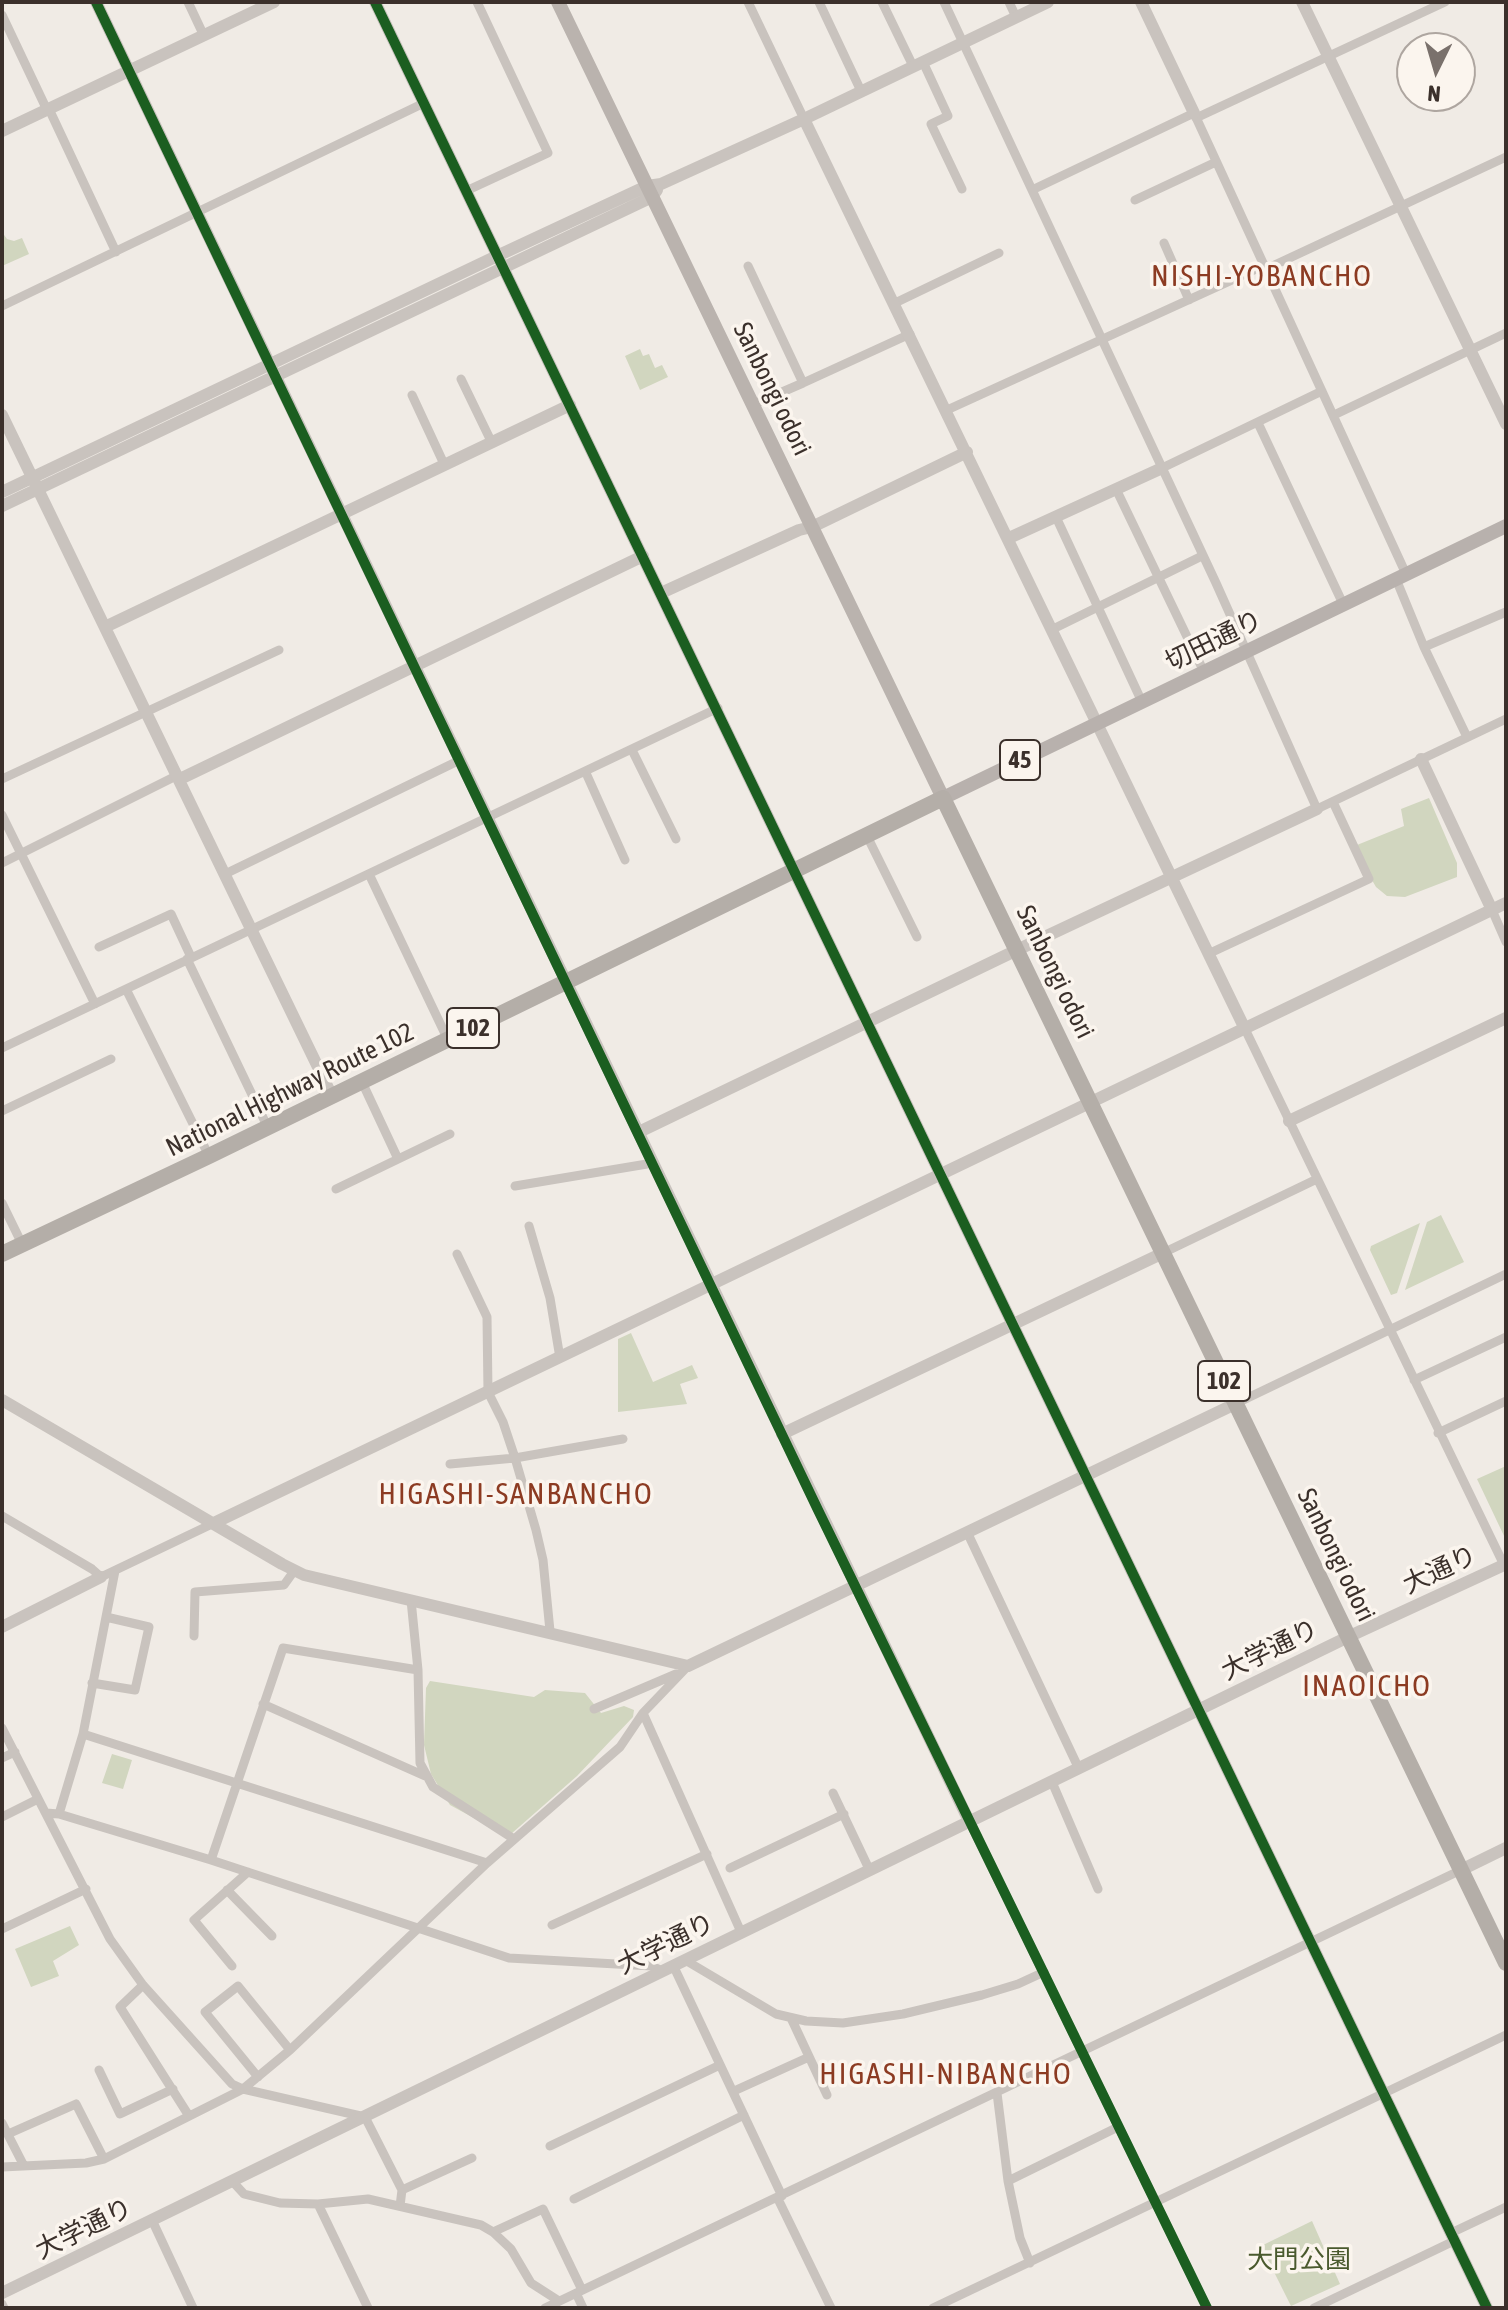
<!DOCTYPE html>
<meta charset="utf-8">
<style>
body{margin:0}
#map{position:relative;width:1508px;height:2310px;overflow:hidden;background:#f0ebe5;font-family:"Asap Condensed",sans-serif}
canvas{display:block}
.frame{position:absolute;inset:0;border:4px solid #3b302b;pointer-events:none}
.north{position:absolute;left:1396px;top:32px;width:80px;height:80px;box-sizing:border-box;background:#fbf5ee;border:2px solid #aea6a0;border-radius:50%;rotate:185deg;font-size:22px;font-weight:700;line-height:32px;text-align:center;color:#3b302b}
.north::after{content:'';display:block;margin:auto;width:28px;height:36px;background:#7a716c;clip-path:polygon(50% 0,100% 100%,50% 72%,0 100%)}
</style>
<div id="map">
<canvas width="1508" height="2310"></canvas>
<div class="frame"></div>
<div class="north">N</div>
</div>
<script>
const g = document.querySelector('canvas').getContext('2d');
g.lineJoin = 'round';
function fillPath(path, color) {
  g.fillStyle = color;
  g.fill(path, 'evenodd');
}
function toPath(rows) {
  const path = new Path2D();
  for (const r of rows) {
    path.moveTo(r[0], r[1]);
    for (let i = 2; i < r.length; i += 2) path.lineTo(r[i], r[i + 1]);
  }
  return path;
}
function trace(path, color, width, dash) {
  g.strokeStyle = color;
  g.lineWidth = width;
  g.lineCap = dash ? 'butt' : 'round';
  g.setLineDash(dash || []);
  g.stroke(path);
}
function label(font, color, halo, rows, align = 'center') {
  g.font = font + ' "Asap Condensed","Noto Sans JP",sans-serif';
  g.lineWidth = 7;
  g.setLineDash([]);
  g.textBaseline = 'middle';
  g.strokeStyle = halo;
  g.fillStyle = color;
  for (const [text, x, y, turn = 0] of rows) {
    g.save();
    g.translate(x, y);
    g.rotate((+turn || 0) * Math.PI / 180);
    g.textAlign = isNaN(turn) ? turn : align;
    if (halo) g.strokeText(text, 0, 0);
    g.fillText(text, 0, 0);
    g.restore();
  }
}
fillPath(toPath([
 [2,232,7,239,14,241,22,238,29,254,2,266],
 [640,349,643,356,649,354,655,368,662,365,668,377,640,390,625,356],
 [1429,798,1457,863,1457,877,1405,897,1387,896,1376,887,1369,875,1357,845,1404,826,1401,809],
 [1441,1215,1464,1262,1405,1290,1427,1222],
 [1420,1223,1397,1293,1391,1295,1370,1250,1371,1246],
 [631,1333,653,1382,692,1365,698,1378,680,1384,687,1404,618,1412,618,1339],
 [1506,1466,1506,1537,1505,1538,1477,1479],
 [430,1681,534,1697,545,1690,585,1693,601,1713,624,1706,634,1710,633,1717,577,1776,511,1834,494,1829,450,1805,431,1774,424,1745,426,1688],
 [112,1754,132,1760,123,1789,102,1783],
 [70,1926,79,1945,53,1961,59,1976,31,1987,15,1949],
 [1312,2221,1340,2284,1291,2306,1261,2246]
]), '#d1d6bf');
trace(toPath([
 [188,2,204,36],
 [748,2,804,119],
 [819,2,861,91],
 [882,2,913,66],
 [944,2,1216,583,1317,809,1506,719],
 [1009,2,1016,17],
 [2,15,47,110],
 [923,62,948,116,931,124,962,189],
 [49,109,116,252],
 [1196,118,1445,2],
 [1032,190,1194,113,1406,574],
 [466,191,548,153,477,2],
 [1135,200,1216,162],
 [1164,243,1189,300],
 [748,266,803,383,752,405],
 [1266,269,1506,157],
 [895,303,999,253],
 [2,306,424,103],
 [461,379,491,441],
 [803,383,910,334],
 [412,395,444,464],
 [947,410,1265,265],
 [1334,415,1506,333],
 [1258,423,1344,606],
 [1160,469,1322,391],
 [1116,489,1204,672],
 [1056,517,1142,702],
 [1396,579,1424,647,1467,737],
 [1053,629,1202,556],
 [1424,647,1506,612],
 [632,750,676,839],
 [586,773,625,860],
 [2,779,279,650],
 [2,815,95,1004],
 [867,836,917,937],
 [2,863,178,775],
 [225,874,460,760],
 [369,874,448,1040],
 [1492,910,1506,942],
 [99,947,171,914,191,957],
 [1208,954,1369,879,1333,802],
 [187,959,268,1128],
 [126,989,718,708],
 [1245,1029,1504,1565],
 [2,1048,126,989,209,1156],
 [362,1082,398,1159],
 [2,1111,111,1059],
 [515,1186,653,1163],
 [336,1189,450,1134],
 [2,1203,22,1244],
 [529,1226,550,1298,560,1358],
 [1163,1253,1317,1179],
 [457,1254,487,1317,488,1392,503,1422,515,1458,536,1530,543,1560,550,1631],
 [1414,1380,1506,1337],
 [1235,1404,1506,1274],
 [1438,1433,1506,1401],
 [450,1464,515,1458,623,1439],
 [2,1516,92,1569,101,1577,214,1523],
 [968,1534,1079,1769],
 [411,1600,418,1670,420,1763,433,1787,514,1839],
 [194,1636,195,1592,284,1585,294,1571],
 [92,1683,135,1690,149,1627,106,1617],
 [263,1704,425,1776],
 [594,1709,676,1674],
 [643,1713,741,1932],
 [2,1728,110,1939,143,1985,232,2084,243,2089,365,2117,402,2190,400,2206],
 [83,1734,487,1863],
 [2,1758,15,1752],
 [1052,1782,1098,1889],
 [833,1793,870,1871],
 [46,1813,59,1814,211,1860,509,1958,652,1966,662,1971],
 [59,1814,83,1734,115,1571],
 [2,1817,38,1799],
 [969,1821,1207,2308],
 [211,1860,283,1648,418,1670],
 [730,1868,844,1814],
 [227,1890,272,1936],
 [552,1925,707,1854],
 [2,1929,86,1889],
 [685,1960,776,2014,806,2021,843,2023,903,2014,982,1995,1018,1984,1044,1972],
 [673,1965,782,2196],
 [232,1966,194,1920,248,1872],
 [143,1985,120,2007,189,2116],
 [791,2018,827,2095],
 [99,2070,120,2114,173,2089],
 [258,2077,205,2012,238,1986,290,2050],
 [734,2091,809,2057],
 [997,2093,1008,2181,1020,2238,1030,2263],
 [2,2123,24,2166],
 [8,2134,76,2104,104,2159],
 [550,2146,720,2065],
 [2,2167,86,2163,104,2159,243,2089,290,2050,487,1863,620,1747,643,1713,688,1666],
 [1008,2181,1118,2127],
 [233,2182,244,2194,280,2203,318,2204,368,2199,481,2225,493,2232,511,2249,531,2283,559,2301],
 [402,2190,472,2158],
 [574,2199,744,2115],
 [778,2199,831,2308],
 [318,2204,368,2308],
 [152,2220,193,2308],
 [493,2232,543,2209,582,2290],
 [1451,2233,1506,2207],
 [576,2293,583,2308],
 [2,2304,4,2308],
 [545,2308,1461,1870],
 [933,2308,1506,2035],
 [1314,2308,1454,2241]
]), '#c9c3be', 9);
trace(toPath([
 [96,2,969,1821],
 [375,2,1487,2308],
 [1141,2,1194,113],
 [1302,2,1506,424],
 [804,119,1245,1029],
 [2,131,274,2],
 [2,415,332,1096],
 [2,492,497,256,647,186,661,184,804,119,1048,2],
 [2,506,652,197,657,190],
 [1009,538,1160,469],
 [661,593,799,530,812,527,967,452],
 [105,627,570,405],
 [1421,759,1492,910],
 [180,779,643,556],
 [1289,1121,1506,1018],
 [639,1132,1017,950,1317,809],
 [2,1400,282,1564,304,1575,688,1666,1235,1404],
 [782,1434,1163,1253],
 [214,1523,1506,903],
 [2,1627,101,1577],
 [1461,1870,1506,1848],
 [2,2293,1350,1636,1506,1564]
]), '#c9c3be', 12);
trace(toPath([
 [558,2,943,798]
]), '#bab3ae', 14);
trace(toPath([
 [943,798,1506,526]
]), '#b8b1ad', 14);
trace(toPath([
 [2,1254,209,1156,943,798,1506,1963]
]), '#b4aea8', 16);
trace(toPath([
 [96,2,818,1510,1207,2308],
 [375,2,1487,2308]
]), '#1b5e20', 10);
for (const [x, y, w] of [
 [1020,760,40],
 [473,1028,52],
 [1224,1381,52]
]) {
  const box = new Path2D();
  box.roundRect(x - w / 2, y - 20, w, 40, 6);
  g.fillStyle = '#fbf5ee';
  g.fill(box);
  trace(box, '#3b302b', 2);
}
label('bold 24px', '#3b302b', null, [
 ["45",1020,760],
 ["102",473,1028],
 ["102",1224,1381]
]);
label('26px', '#3b302b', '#fbf5ee', [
 ["Sanbongi odori",772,389,64],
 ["切田通り",1214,641,-26],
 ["Sanbongi odori",1055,972,64],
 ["National Highway Route 102",290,1090,-26],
 ["Sanbongi odori",1336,1555,64],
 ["大通り",1440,1570,-25],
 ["大学通り",1270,1650,-26],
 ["大学通り",666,1944,-26],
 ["大学通り",84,2229,-26]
]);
label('26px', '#4a5a2e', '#fbf5ee', [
 ["大門公園",1299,2260]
]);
g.letterSpacing = '2px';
label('30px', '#8c3b22', '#fbf5ee', [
 ["NISHI-YOBANCHO",1262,277],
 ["HIGASHI-SANBANCHO",516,1495],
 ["INAOICHO",1367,1687],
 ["HIGASHI-NIBANCHO",946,2075]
]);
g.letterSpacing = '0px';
</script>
